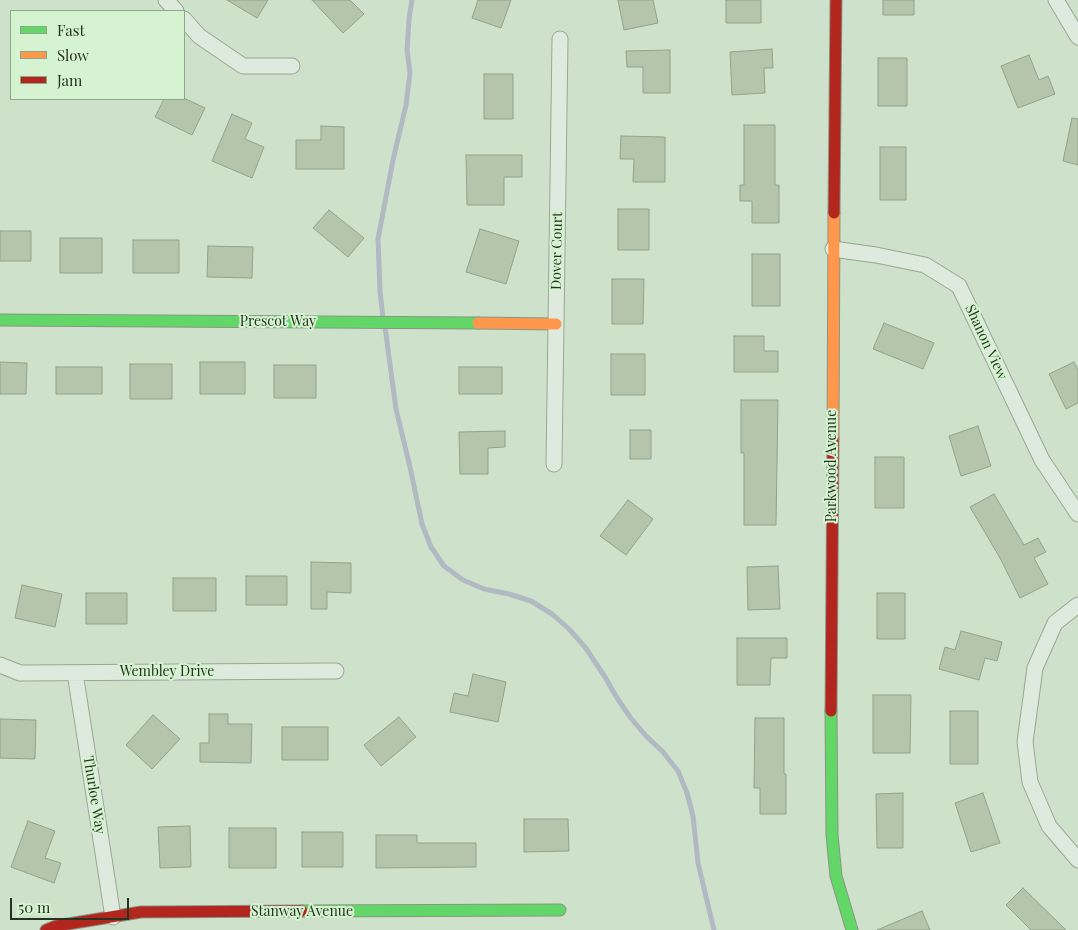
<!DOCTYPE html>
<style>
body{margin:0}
#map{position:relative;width:1078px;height:930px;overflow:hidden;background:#cee2cb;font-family:"Playfair Display",serif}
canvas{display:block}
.legend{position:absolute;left:10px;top:10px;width:175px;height:90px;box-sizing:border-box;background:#d5f3d1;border:1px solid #8fa789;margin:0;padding:6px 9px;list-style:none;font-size:15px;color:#25341e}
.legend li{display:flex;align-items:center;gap:10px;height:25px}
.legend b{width:25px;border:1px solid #8fa789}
.scale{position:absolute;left:10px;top:898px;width:119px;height:22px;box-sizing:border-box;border:2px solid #25341e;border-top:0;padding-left:6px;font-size:15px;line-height:18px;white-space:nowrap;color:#25341e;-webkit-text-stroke:4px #d5f3d1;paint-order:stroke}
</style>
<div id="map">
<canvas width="1078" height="930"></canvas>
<ul class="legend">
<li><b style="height:6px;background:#63d668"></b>Fast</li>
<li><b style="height:6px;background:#ff974d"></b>Slow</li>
<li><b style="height:6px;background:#b3261e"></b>Jam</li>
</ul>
<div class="scale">50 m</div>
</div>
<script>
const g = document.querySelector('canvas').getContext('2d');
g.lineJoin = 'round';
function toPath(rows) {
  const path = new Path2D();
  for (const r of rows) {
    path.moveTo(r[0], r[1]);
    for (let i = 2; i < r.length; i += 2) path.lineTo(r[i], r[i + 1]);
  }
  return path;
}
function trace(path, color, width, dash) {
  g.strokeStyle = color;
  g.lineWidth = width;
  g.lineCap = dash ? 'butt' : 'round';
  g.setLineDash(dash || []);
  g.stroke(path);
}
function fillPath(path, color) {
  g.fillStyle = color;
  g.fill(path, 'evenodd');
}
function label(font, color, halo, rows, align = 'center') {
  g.font = font + ' "Playfair Display",serif';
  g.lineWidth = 4;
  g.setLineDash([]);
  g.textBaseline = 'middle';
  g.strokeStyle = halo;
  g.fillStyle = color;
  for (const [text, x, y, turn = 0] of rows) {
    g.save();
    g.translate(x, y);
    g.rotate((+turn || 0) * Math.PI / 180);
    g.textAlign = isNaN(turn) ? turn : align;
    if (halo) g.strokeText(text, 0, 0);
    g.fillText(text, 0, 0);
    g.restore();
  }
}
trace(toPath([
 [383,318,380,291,378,239,393,160,406,105,410,73,407,50,409,19,412,0],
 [385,327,396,409,410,467,422,524,431,547,444,566,463,580,484,589,509,594,531,601,552,614,569,629,585,647,605,677,617,698,630,717,646,736,663,752,678,771,687,793,693,816,698,863,714,930]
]), '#b1b9c2', 5);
const building = toPath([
 [227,0,268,0,257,18,227,0],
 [312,0,350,0,364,14,343,33,312,0],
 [478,0,511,0,501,28,472,18,478,0],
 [618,0,653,0,658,23,624,30,618,0],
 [726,0,761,0,761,23,726,23,726,0],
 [883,0,914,0,914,15,883,15,883,0],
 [772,49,773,68,764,68,765,93,732,95,730,52,772,49],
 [670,50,670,93,643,93,643,67,627,67,626,51,670,50],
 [1029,55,1039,80,1048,76,1055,94,1018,108,1001,66,1029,55],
 [878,58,907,58,907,106,878,106,878,58],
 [484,74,513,74,513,119,484,119,484,74],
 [164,99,186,99,205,108,192,135,155,117,164,99],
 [232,114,252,123,245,139,264,147,252,178,212,161,232,114],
 [1072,118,1078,119,1078,165,1063,161,1072,118],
 [744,125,775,125,775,185,779,185,779,223,752,223,752,201,740,201,740,185,744,185,744,125],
 [321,126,344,127,344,169,296,169,296,140,321,140,321,126],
 [621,136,665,137,665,182,633,182,634,159,620,159,621,136],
 [880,147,906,147,906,200,880,200,880,147],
 [466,155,522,155,522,177,504,177,504,205,467,205,466,155],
 [618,209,649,209,649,250,618,250,618,209],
 [329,210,364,238,348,257,313,228,329,210],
 [480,229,519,241,506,284,466,272,480,229],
 [0,231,31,231,31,261,0,261,0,231],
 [60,238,102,238,102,273,60,273,60,238],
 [133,240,179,240,179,273,133,273,133,240],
 [208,246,253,247,252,278,207,277,208,246],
 [752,254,780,254,780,306,752,306,752,254],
 [612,279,644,279,643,324,612,324,612,279],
 [884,323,934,343,923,369,873,349,884,323],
 [734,336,764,336,764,351,778,351,778,372,734,372,734,336],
 [611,354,645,354,645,395,611,395,611,354],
 [0,362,27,363,26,394,0,394,0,362],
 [200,362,245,362,245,394,200,394,200,362],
 [1074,362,1078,370,1078,403,1066,409,1049,374,1074,362],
 [130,364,172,364,172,399,130,399,130,364],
 [274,365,316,365,316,398,274,398,274,365],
 [56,367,102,367,102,394,56,394,56,367],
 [459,367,502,367,502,394,459,394,459,367],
 [741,400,778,400,776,525,744,525,744,453,741,453,741,400],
 [978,426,991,466,961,476,949,436,978,426],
 [630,430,651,430,651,459,630,459,630,430],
 [505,431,505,447,488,448,488,474,460,474,459,432,505,431],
 [875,457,904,457,904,508,875,508,875,457],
 [994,494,1024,545,1038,538,1046,552,1034,558,1048,584,1020,598,1000,558,970,507,994,494],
 [628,500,653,519,626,555,600,536,628,500],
 [311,562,351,563,351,593,327,592,327,609,311,609,311,562],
 [778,566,780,609,748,610,747,567,778,566],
 [246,576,287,576,287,605,246,605,246,576],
 [173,578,216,578,216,611,173,611,173,578],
 [22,585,62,594,55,627,15,618,22,585],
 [86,593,127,593,127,624,86,624,86,593],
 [877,593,905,593,905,639,877,639,877,593],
 [961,631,1002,642,997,661,985,658,979,680,939,669,945,647,955,650,961,631],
 [737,638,787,638,787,658,771,658,770,685,737,685,737,638],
 [473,674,506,682,498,722,450,712,454,693,468,696,473,674],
 [873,695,911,695,910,753,873,753,873,695],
 [950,711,978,711,978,764,950,764,950,711],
 [209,714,228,714,228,724,252,724,251,763,200,762,200,743,209,743,209,714],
 [153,715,180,739,152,769,126,745,153,715],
 [399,717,416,737,381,766,364,745,399,717],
 [755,718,784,718,784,774,786,774,786,814,760,814,760,788,754,788,755,718],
 [0,719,36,720,35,759,0,758,0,719],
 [282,727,328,727,328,760,282,760,282,727],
 [903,793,903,848,877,848,876,794,903,793],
 [983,793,1000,843,971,852,955,803,983,793],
 [524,819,568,819,569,851,524,852,524,819],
 [28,821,55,831,45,858,61,863,54,883,11,867,28,821],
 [190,826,191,867,160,868,158,827,190,826],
 [229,828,276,828,276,868,229,868,229,828],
 [302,832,343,832,343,867,302,867,302,832],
 [376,835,417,835,417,843,476,843,476,867,376,868,376,835],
 [1023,888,1066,930,1031,930,1006,905,1023,888],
 [922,911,930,930,877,930,922,911]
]);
fillPath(building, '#b4c5ac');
trace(building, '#92a28b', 1);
const street = toPath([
 [166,0,176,11],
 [1056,0,1078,37],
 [184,19,199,36,243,66,292,66],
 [833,249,876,255,925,265,959,286,1042,460,1078,514],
 [554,464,560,39],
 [1078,605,1055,623,1035,668,1025,742,1030,782,1049,826,1078,860],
 [0,665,20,673,336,671],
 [75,673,113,917]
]);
const fast = toPath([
 [0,320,478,323],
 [831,711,832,835,836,876,852,930],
 [302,911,560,910]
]);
const slow = toPath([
 [478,323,556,324],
 [833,439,834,213]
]);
const jam = toPath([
 [834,213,836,0],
 [831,711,833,439],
 [46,930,56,926,141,912,302,911]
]);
trace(street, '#98a795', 17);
trace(fast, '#889685', 13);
trace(slow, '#889685', 13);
trace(jam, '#889685', 13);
trace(street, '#deeadd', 15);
trace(fast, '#63d668', 11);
trace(slow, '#ff974d', 11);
trace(jam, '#b3261e', 11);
label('14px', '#25341e', '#d5f3d1', [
 ["Dover Court",557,251,-89],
 ["Prescot Way",278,322],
 ["Shanon View",986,342,65],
 ["Parkwood Avenue",832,466,-90],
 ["Wembley Drive",167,672],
 ["Thurloe Way",94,795,81],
 ["Stanway Avenue",302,912]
]);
</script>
